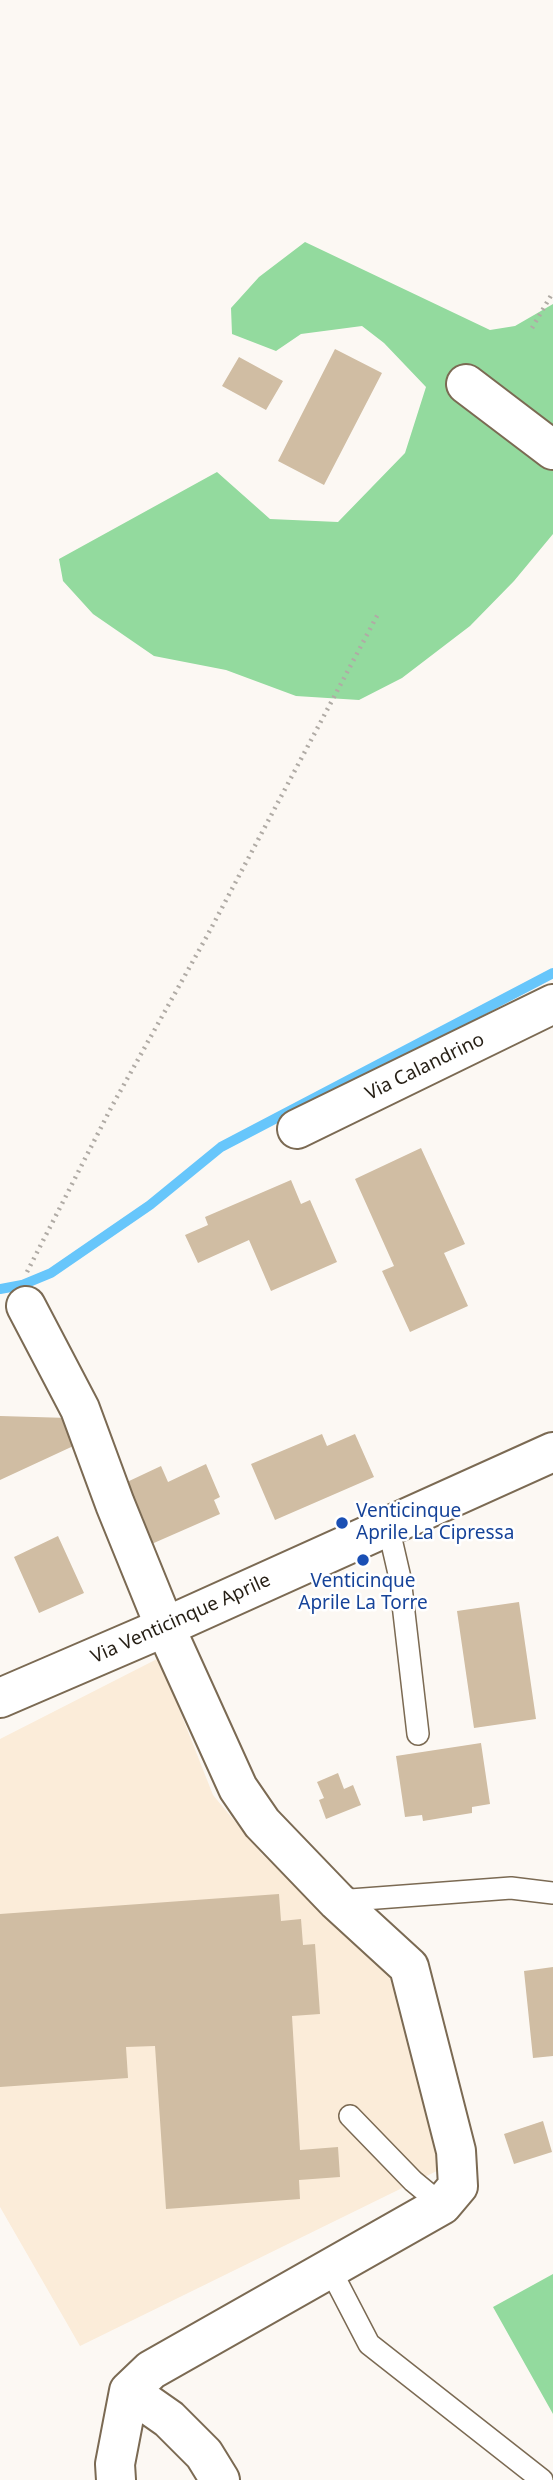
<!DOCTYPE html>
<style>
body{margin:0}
canvas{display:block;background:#fcf8f3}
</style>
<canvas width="553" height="2480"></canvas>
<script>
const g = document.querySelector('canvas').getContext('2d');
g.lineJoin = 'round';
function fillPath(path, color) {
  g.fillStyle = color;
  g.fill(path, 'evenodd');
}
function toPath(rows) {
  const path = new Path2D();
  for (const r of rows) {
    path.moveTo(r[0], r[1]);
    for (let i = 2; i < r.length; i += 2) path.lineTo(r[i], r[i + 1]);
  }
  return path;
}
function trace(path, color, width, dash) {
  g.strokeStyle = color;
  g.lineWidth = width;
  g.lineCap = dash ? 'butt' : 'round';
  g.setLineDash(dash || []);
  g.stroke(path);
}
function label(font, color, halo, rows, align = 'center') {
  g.font = font + ' "Noto Sans",sans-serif';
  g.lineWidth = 5;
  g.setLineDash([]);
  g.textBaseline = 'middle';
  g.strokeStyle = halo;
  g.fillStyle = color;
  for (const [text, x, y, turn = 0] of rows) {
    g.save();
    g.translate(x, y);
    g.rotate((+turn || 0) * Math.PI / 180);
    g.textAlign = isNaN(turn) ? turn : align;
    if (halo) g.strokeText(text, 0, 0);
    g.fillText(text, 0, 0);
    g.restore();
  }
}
fillPath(toPath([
 [159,1658,213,1795,262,1854,368,1945,393,1978,445,2167,80,2346,0,2207,0,1739]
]), '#fbecd9');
fillPath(toPath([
 [305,242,490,330,515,326,553,304,553,534,514,581,470,626,402,678,359,700,296,696,226,670,154,656,93,614,63,581,59,559,217,472,270,519,338,522,405,453,426,387,384,343,362,326,301,334,276,351,232,334,231,308,259,277],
 [553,2274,553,2414,493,2307]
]), '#93da9e');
trace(toPath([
 [0,1289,22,1285,51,1273,150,1205,221,1147,553,973]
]), '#67c6fb', 10);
fillPath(toPath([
 [335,349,382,373,324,485,278,461],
 [239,357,283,381,266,410,222,386],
 [421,1148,465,1244,444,1253,468,1306,410,1332,382,1271,394,1266,355,1179],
 [291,1180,301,1204,310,1200,337,1262,271,1291,249,1240,198,1263,185,1235,208,1225,205,1217],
 [0,1416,69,1418,82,1442,0,1480],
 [322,1434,327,1446,355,1434,374,1477,275,1520,251,1464],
 [206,1464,220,1497,214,1500,220,1514,147,1546,137,1524,144,1520,127,1482,161,1466,168,1482],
 [58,1536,84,1593,39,1613,14,1557],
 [519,1602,536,1719,474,1728,457,1611],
 [481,1743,490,1804,472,1807,472,1813,423,1821,422,1815,405,1817,396,1756],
 [338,1773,344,1789,353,1785,361,1805,326,1819,319,1800,324,1798,317,1782],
 [279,1894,281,1921,301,1919,303,1945,315,1944,320,2014,292,2016,300,2150,338,2147,340,2177,299,2180,300,2199,166,2209,155,2046,126,2047,128,2078,0,2087,0,1914],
 [553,1967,553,2056,533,2058,524,1971],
 [543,2121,552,2152,514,2164,504,2134]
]), '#d0bda3');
const lane = toPath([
 [388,1526,400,1578,418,1734],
 [337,1901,511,1888,553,1893],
 [350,2116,413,2181,442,2205],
 [330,2269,369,2344,542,2480]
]);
const street = toPath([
 [466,384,553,450],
 [297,1129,553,1004],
 [26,1306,80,1409,115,1504,165,1627,238,1788,262,1823,337,1901,409,1967,456,2151,458,2186,442,2205,151,2370,129,2391,115,2464,116,2480],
 [129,2391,169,2419,204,2454,220,2480]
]);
const secondary = toPath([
 [0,1698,165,1627,553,1452]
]);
trace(lane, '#7b6a53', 24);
trace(street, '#7b6a53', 42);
trace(secondary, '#7b6a53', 42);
trace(toPath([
 [532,328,553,292],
 [27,1272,112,1106,207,936,378,614]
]), '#b0aba5', 4.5, [2, 5]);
trace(lane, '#fff', 21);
trace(street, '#fff', 38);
trace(secondary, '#fff', 38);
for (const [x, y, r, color] of [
 [342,1523,7,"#1a4fb4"],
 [363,1560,7,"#1a4fb4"]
]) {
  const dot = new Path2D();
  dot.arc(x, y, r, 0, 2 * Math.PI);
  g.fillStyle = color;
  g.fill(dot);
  trace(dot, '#fff', 2.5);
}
label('19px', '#261f15', '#fff', [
 ["Via Calandrino",425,1067,-26],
 ["Via Venticinque Aprile",181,1619,-24]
]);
label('19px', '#164399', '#fff', [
 ["Venticinque",356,1512],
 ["Aprile La Cipressa",356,1534],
 ["Venticinque",363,1582,"center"],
 ["Aprile La Torre",363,1604,"center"]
], 'left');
</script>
